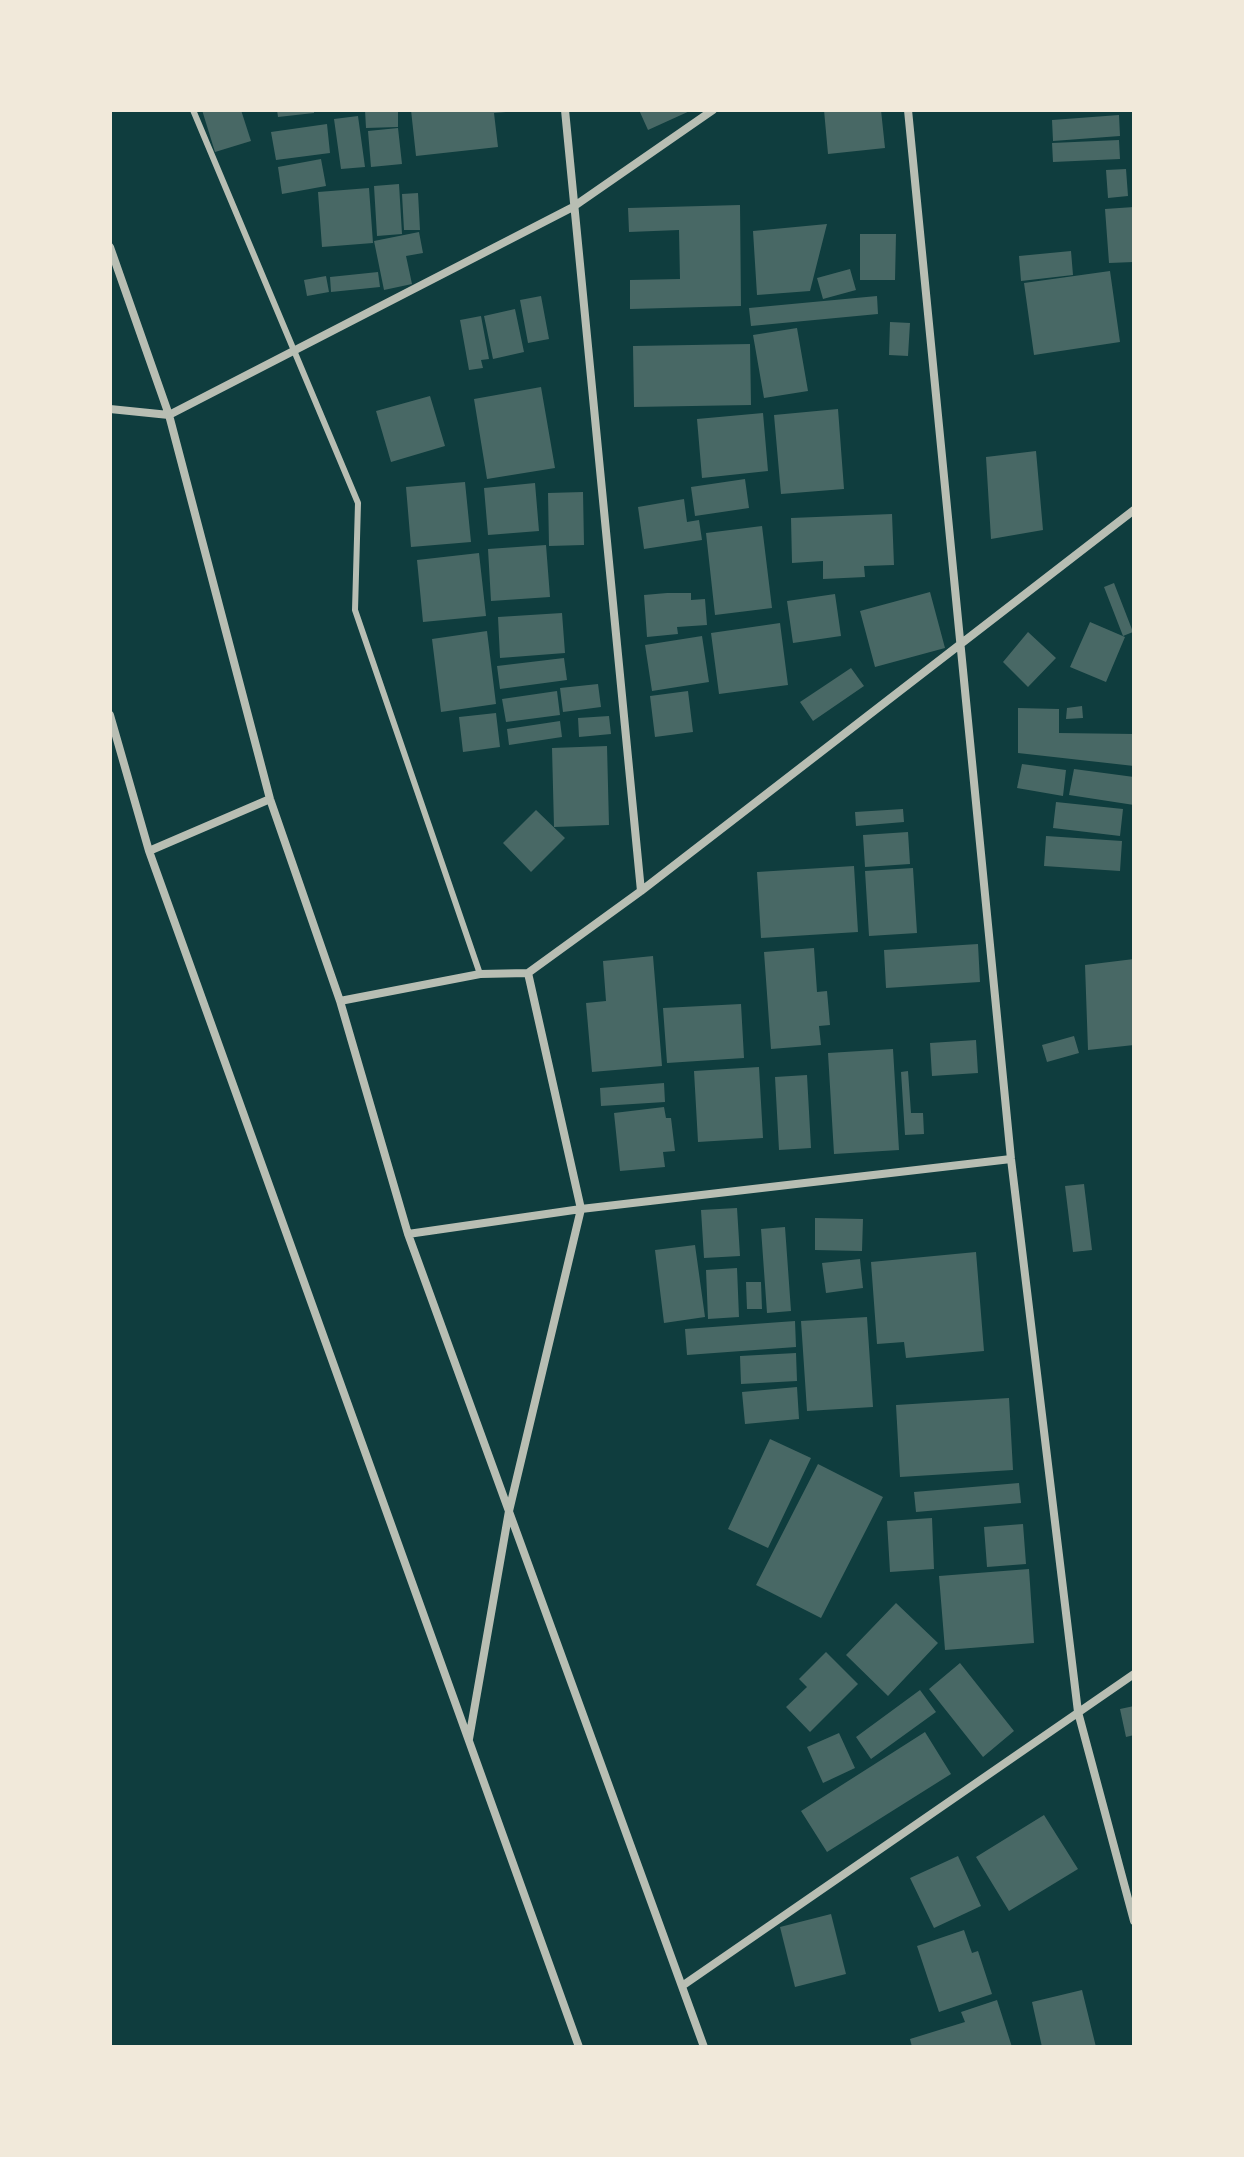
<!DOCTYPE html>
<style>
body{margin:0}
#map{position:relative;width:1244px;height:2157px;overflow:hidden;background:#0f3d3e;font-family:Cabin,sans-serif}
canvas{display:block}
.frame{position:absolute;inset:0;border:112px solid #f1e9da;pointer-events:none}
</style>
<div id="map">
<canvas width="1244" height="2157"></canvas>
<div class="frame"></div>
</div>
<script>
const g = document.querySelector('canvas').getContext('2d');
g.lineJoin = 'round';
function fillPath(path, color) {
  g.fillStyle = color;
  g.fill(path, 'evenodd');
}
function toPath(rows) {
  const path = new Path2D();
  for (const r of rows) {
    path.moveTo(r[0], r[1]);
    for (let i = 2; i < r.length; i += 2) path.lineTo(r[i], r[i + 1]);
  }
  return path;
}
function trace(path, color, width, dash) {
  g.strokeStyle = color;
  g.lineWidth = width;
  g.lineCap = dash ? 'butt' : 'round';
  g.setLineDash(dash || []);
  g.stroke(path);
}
fillPath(toPath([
 [202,110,241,110,251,141,215,152],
 [277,110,314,110,314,113,278,117],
 [365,110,398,110,398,127,366,128],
 [411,110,506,110,506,112,494,113,498,147,416,156],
 [639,110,692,110,648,130],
 [824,110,881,110,885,148,828,154],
 [1119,115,1120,136,1053,141,1052,120],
 [358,116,365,167,341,169,334,119],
 [327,124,330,153,276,160,271,132],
 [398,128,402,164,371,167,368,131],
 [1119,140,1120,159,1053,162,1052,143],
 [321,159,326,186,282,194,278,167],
 [1126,169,1128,196,1108,198,1106,170],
 [399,184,402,234,377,236,374,186],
 [369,188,373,243,322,247,318,192],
 [418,193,420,230,404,230,402,194],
 [740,205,741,306,630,309,630,280,680,279,679,230,629,232,628,208],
 [1134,207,1134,262,1109,263,1105,209],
 [827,224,810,291,757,295,753,231],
 [419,232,423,253,406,256,412,284,384,290,374,241],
 [860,234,896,234,895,280,860,280],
 [1071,251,1073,275,1021,281,1019,256],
 [850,269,856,290,823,299,817,278],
 [1110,271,1120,342,1034,355,1024,283],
 [378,272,380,287,331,292,330,277],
 [326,276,329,292,307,296,304,280],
 [541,296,549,339,528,343,520,300],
 [877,296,878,314,751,326,749,308],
 [515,309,524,352,493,359,484,316],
 [481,316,489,359,481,360,483,368,469,370,460,320],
 [890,322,910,323,908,356,889,355],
 [797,328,808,391,764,398,753,335],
 [750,344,751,405,634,407,633,346],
 [541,387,555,468,487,479,474,399],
 [430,396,445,446,391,462,376,411],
 [838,409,844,489,781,494,774,415],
 [763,413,768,471,702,478,697,419],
 [1036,451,1043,530,991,539,986,457],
 [745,479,749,508,695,516,691,487],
 [465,482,471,542,411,547,406,487],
 [535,483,539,531,488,535,484,488],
 [583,492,584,545,549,546,548,493],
 [684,499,687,522,699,520,702,540,644,549,638,507],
 [892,514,894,565,864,566,865,577,823,579,823,561,792,563,791,518],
 [762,526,772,608,715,615,706,533],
 [546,545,550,597,491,601,488,549],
 [479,553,486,616,423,622,417,560],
 [1114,583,1133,632,1123,636,1104,587],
 [930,592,945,648,875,667,860,611],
 [667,593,691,593,691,600,705,599,707,625,677,627,678,634,647,637,644,595],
 [835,594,841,636,793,643,787,601],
 [562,613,565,653,500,658,498,617],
 [1090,622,1125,637,1106,682,1070,667],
 [780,623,788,685,719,694,711,633],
 [487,631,496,704,441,712,432,639],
 [1028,632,1056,658,1028,687,1003,662],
 [702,636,709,682,652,691,645,645],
 [564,658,567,680,500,689,497,666],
 [851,668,864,686,813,721,800,702],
 [598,684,601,707,563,712,560,688],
 [557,691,560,715,506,722,502,699],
 [688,691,693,732,655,737,650,696],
 [1082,706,1083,718,1066,719,1067,708],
 [1018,708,1059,709,1059,733,1134,734,1134,766,1018,753],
 [496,713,500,747,463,752,459,717],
 [609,716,611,734,579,737,578,718],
 [560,721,562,737,509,745,507,729],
 [607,746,609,825,554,827,552,748],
 [1022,764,1066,770,1063,796,1017,788],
 [1074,769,1134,777,1134,805,1069,795],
 [1056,802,1123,809,1120,836,1053,828],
 [903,809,904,822,856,826,855,812],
 [536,810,565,838,531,872,503,843],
 [908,832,910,864,865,867,863,835],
 [1046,836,1122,841,1120,871,1044,866],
 [854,866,858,932,761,938,757,872],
 [913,868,917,933,869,936,865,871],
 [978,944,980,982,886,988,884,950],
 [814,948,817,992,827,991,830,1025,819,1026,821,1045,771,1049,764,952],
 [653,956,662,1066,592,1072,586,1003,606,1001,603,961],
 [1134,959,1134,1045,1088,1050,1085,965],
 [741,1004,744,1058,667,1063,663,1008],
 [1074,1036,1079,1053,1047,1062,1042,1045],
 [976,1040,978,1073,932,1076,930,1043],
 [893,1049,899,1150,834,1154,828,1053],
 [759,1067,763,1138,698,1142,694,1071],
 [908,1071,911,1113,923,1113,924,1134,905,1135,901,1072],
 [807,1075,811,1148,779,1150,775,1077],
 [664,1083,665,1102,601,1106,600,1088],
 [664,1107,666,1118,671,1118,675,1151,663,1152,665,1167,620,1171,614,1113],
 [1084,1184,1092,1250,1073,1252,1065,1186],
 [737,1208,740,1256,704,1258,701,1210],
 [815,1218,863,1219,862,1251,815,1250],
 [785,1227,791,1311,767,1313,761,1229],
 [695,1245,705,1317,664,1323,655,1250],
 [976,1252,984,1351,906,1358,904,1342,877,1344,871,1262],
 [860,1259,863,1288,826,1293,822,1263],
 [737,1268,739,1317,708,1319,706,1270],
 [746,1282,761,1282,762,1309,747,1309],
 [867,1317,873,1407,807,1411,801,1321],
 [795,1321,796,1347,687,1355,685,1329],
 [796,1353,797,1381,741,1384,740,1356],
 [797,1387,799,1419,745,1424,742,1392],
 [1009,1398,1013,1470,900,1477,896,1405],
 [770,1439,811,1458,768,1548,728,1529],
 [818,1464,883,1497,821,1618,756,1585],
 [1019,1483,1021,1503,916,1512,914,1492],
 [932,1518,934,1569,890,1572,887,1521],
 [1023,1524,1026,1564,987,1567,984,1527],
 [1029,1569,1034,1643,945,1650,939,1576],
 [896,1603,938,1643,888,1696,846,1655],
 [826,1652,858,1684,810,1732,786,1707,807,1687,799,1679],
 [960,1663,1014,1731,983,1757,929,1689],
 [920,1690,936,1712,871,1759,856,1737],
 [1134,1706,1134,1735,1126,1737,1120,1709],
 [925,1732,951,1774,827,1852,801,1811],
 [839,1733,855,1768,823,1783,807,1747],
 [1044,1815,1078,1869,1009,1911,976,1857],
 [958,1856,981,1906,934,1928,910,1878],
 [831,1914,846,1974,795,1987,780,1927],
 [964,1930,972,1953,978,1951,992,1994,939,2012,917,1946],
 [1082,1990,1096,2047,1042,2047,1032,2002],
 [997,2000,1012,2047,912,2047,910,2039,965,2022,961,2012]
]), '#486865');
trace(toPath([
 [193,110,358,503,355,610,480,974]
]), '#b8beb3', 6);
trace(toPath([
 [565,110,641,891],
 [908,110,1011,1159,1078,1712,1134,1921],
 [110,247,169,415,270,799,340,1001,408,1234,704,2047],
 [110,409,169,415,573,207,713,110],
 [110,715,149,851,579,2047],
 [149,851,270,799],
 [340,1001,480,974,528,973,641,891,1134,510],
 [408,1234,581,1209,1011,1159],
 [469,1739,509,1511,581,1209,528,973],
 [682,1986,1134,1674]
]), '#b8beb3', 8);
</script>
